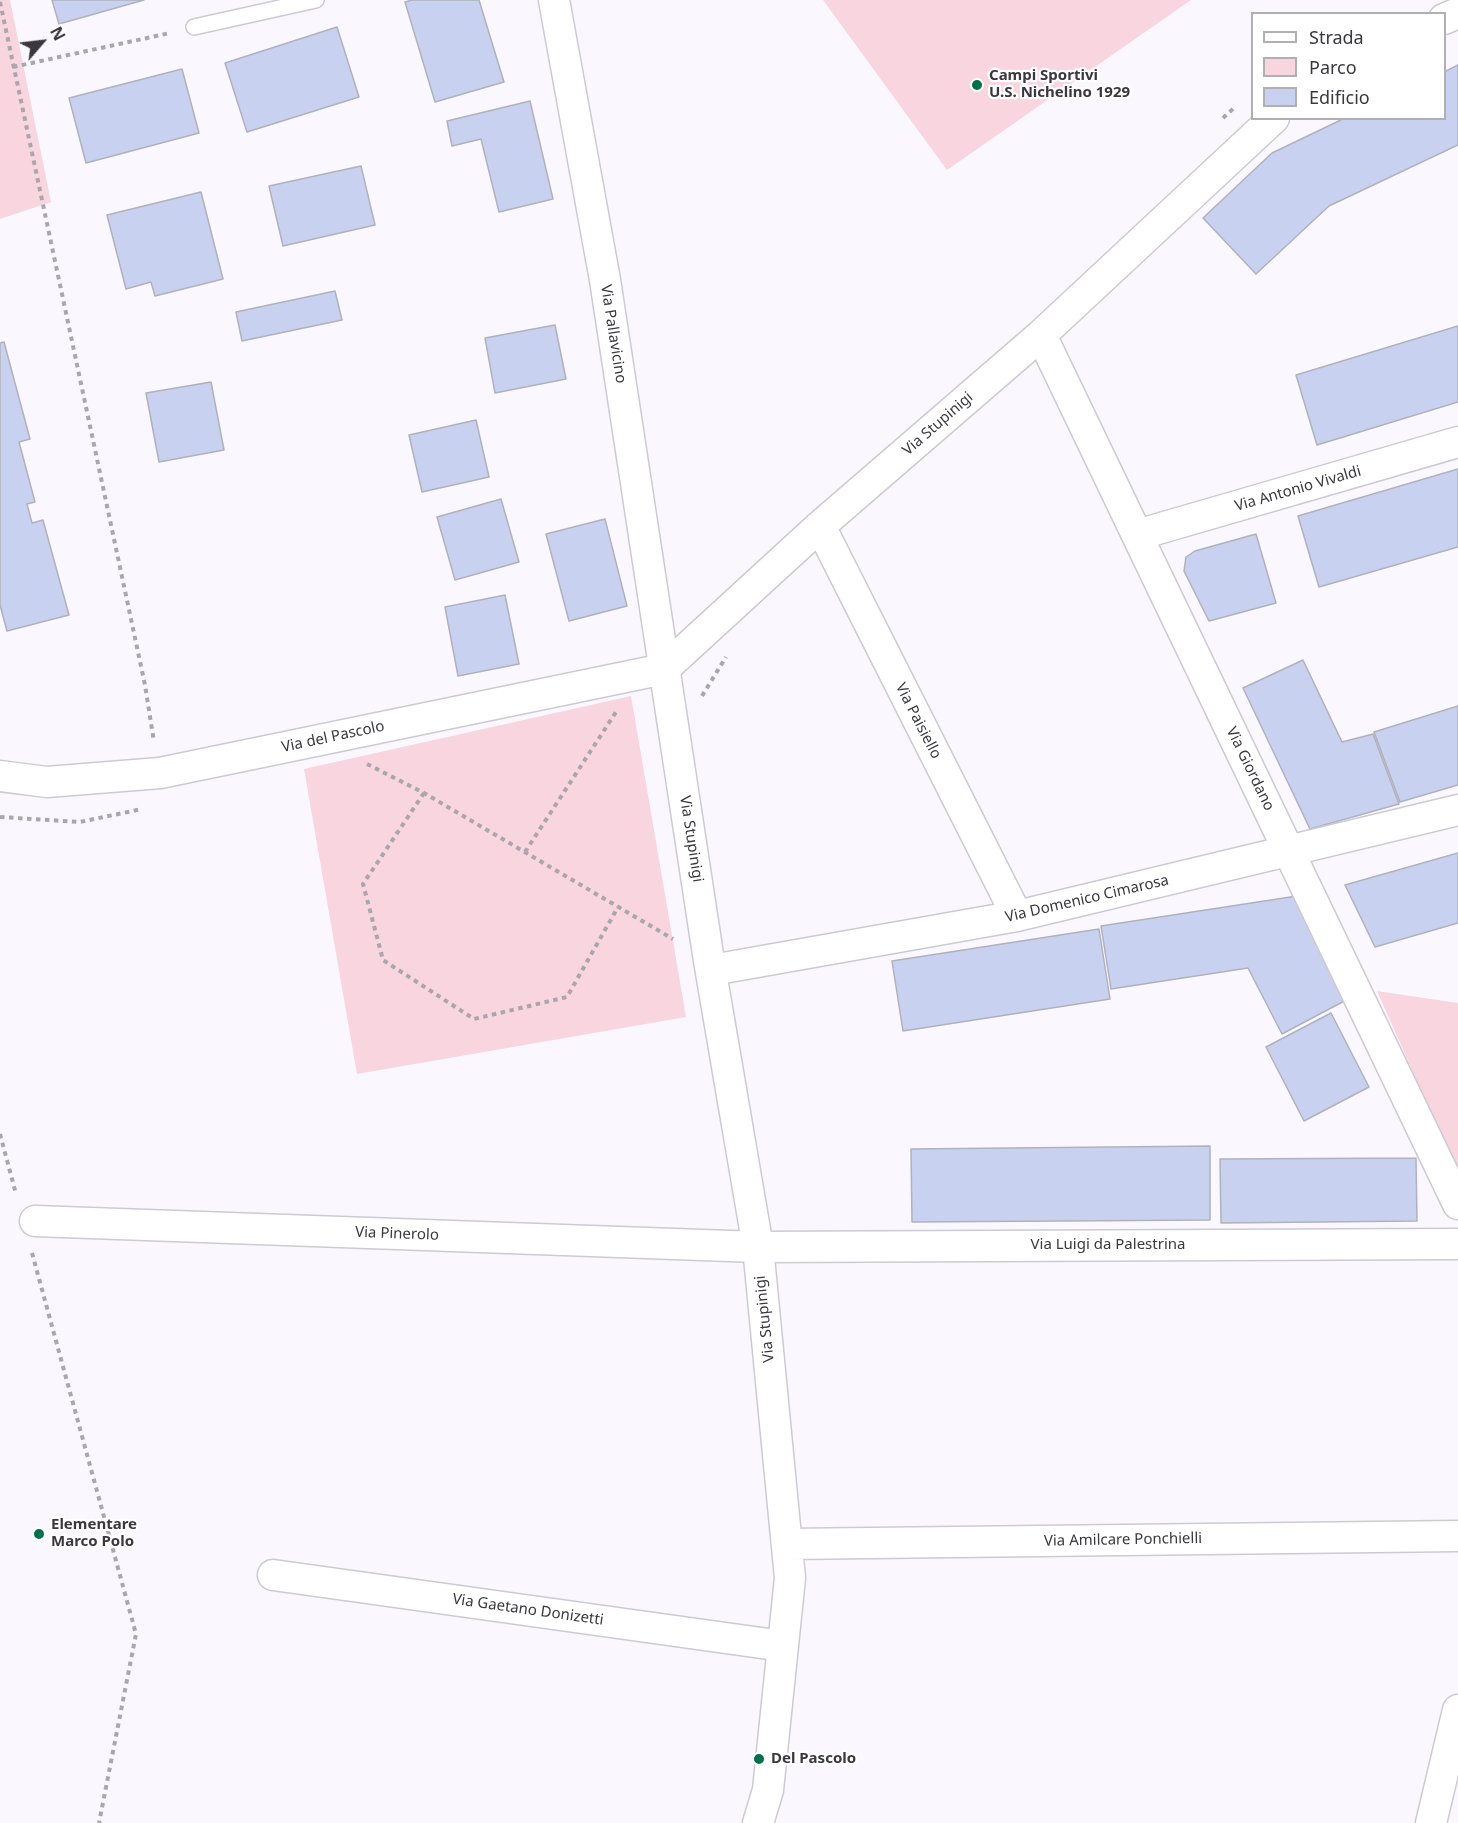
<!DOCTYPE html>
<style>
body{margin:0}
#map{position:relative;width:1458px;height:1823px;overflow:hidden;background:#faf8fe;font-family:"Noto Sans",sans-serif}
canvas{display:block}
.legend{position:absolute;left:1251px;top:12px;width:195px;height:108px;box-sizing:border-box;background:#fff;border:2px solid #b0afb1;margin:0;padding:8px 10px;list-style:none;font-size:18px;color:#3a383c}
.legend li{display:flex;align-items:center;gap:12px;height:30px}
.legend b{width:30px;border:2px solid #b0afb1}
.north{position:absolute;left:12px;top:12px;width:60px;height:60px;-webkit-text-stroke:4px #fff;paint-order:stroke;rotate:62deg;font-size:16px;font-weight:700;line-height:24px;text-align:center;color:#3a383c}
.north::after{content:'';display:block;margin:auto;width:21px;height:27px;background:#3a383c;clip-path:polygon(50% 0,100% 100%,50% 72%,0 100%)}
</style>
<div id="map">
<canvas width="1458" height="1823"></canvas>
<ul class="legend">
<li><b style="height:8px;background:#fff"></b>Strada</li>
<li><b style="height:16px;background:#f8d5df"></b>Parco</li>
<li><b style="height:16px;background:#c9d1f1"></b>Edificio</li>
</ul>
<div class="north">N</div>
</div>
<script>
const g = document.querySelector('canvas').getContext('2d');
g.lineJoin = 'round';
function fillPath(path, color) {
  g.fillStyle = color;
  g.fill(path, 'evenodd');
}
function toPath(rows) {
  const path = new Path2D();
  for (const r of rows) {
    path.moveTo(r[0], r[1]);
    for (let i = 2; i < r.length; i += 2) path.lineTo(r[i], r[i + 1]);
  }
  return path;
}
function trace(path, color, width, dash) {
  g.strokeStyle = color;
  g.lineWidth = width;
  g.lineCap = dash ? 'butt' : 'round';
  g.setLineDash(dash || []);
  g.stroke(path);
}
function label(font, color, halo, rows, align = 'center') {
  g.font = font + ' "Noto Sans",sans-serif';
  g.lineWidth = 4.5;
  g.setLineDash([]);
  g.textBaseline = 'middle';
  g.strokeStyle = halo;
  g.fillStyle = color;
  for (const [text, x, y, turn = 0] of rows) {
    g.save();
    g.translate(x, y);
    g.rotate((+turn || 0) * Math.PI / 180);
    g.textAlign = isNaN(turn) ? turn : align;
    if (halo) g.strokeText(text, 0, 0);
    g.fillText(text, 0, 0);
    g.restore();
  }
}
fillPath(toPath([
 [0,0,10,0,51,202,0,219],
 [823,0,1191,0,947,170],
 [631,696,686,1017,357,1074,304,769],
 [1377,991,1458,1003,1458,1174]
]), '#f8d5df');
const building = toPath([
 [52,0,144,0,59,24,52,0],
 [412,0,479,0,504,82,435,102,405,2,412,0],
 [337,27,359,97,247,132,225,63,337,27],
 [1458,65,1458,145,1329,206,1256,274,1203,218,1272,153,1345,118,1444,118,1444,72,1458,65],
 [182,69,199,133,86,163,69,98,182,69],
 [530,101,553,199,499,212,481,139,452,146,447,121,530,101],
 [361,166,375,225,283,246,269,186,361,166],
 [201,192,223,279,155,296,151,282,126,289,107,215,201,192],
 [335,291,342,320,242,341,236,312,335,291],
 [555,325,566,379,495,393,485,338,555,325],
 [1458,326,1458,402,1317,445,1296,375,1458,326],
 [4,342,30,439,19,442,35,502,27,504,32,523,43,520,69,615,7,631,0,605,0,343,4,342],
 [211,382,224,450,159,462,146,393,211,382],
 [476,420,489,477,422,492,409,435,476,420],
 [1458,469,1458,547,1319,587,1298,516,1458,469],
 [501,499,519,562,455,580,437,517,501,499],
 [605,519,627,606,569,621,546,534,605,519],
 [1256,534,1276,603,1209,621,1184,571,1186,557,1195,551,1256,534],
 [505,595,519,664,458,676,445,607,505,595],
 [1303,660,1342,742,1373,734,1399,804,1310,829,1243,688,1303,660],
 [1458,706,1458,785,1400,802,1374,732,1458,706],
 [1458,853,1458,923,1375,947,1345,885,1458,853],
 [1297,896,1350,998,1282,1034,1248,968,1111,989,1101,926,1297,896],
 [1099,929,1110,999,903,1031,892,961,1099,929],
 [1331,1013,1369,1087,1304,1121,1266,1047,1331,1013],
 [1210,1146,1210,1220,912,1222,911,1149,1210,1146],
 [1416,1158,1417,1221,1221,1223,1220,1159,1416,1158]
]);
fillPath(building, '#c9d1f1');
trace(building, '#afb2bc', 1.5);
const service = toPath([
 [194,27,316,0]
]);
const minor = toPath([
 [554,0,605,280,709,961,758,1247,790,1578,768,1790,758,1823],
 [1444,19,1458,13],
 [1041,335,1458,1204],
 [820,526,1017,916],
 [1137,535,1458,442],
 [664,669,820,526,1041,335,1274,118],
 [0,776,47,782,160,773,664,669],
 [712,970,1017,916,1458,810],
 [35,1221,758,1247,1458,1244],
 [788,1544,1458,1536],
 [273,1575,783,1646],
 [1431,1823,1458,1710]
]);
trace(service, '#cdcad4', 18);
trace(minor, '#cdcad4', 33);
trace(toPath([
 [0,2,145,685,154,742],
 [13,67,170,33],
 [1223,118,1235,107],
 [702,696,726,657],
 [367,764,424,793,673,939],
 [424,793,363,884,383,960,474,1019,567,997,618,907],
 [0,817,80,822,142,809],
 [525,852,616,712],
 [0,1134,16,1194],
 [32,1253,136,1634,99,1823]
]), '#a9a7ac', 4, [4.5, 4.5]);
trace(service, '#fff', 15);
trace(minor, '#fff', 30);
for (const [x, y, r, color] of [
 [977,85,6,"#00724b"],
 [39,1534,6,"#00724b"],
 [759,1759,6,"#00724b"]
]) {
  const dot = new Path2D();
  dot.arc(x, y, r, 0, 2 * Math.PI);
  g.fillStyle = color;
  g.fill(dot);
  trace(dot, '#fff', 2);
}
label('bold 15px', '#3a383c', '#fff', [
 ["Campi Sportivi",989,76],
 ["U.S. Nichelino 1929",989,93],
 ["Elementare",51,1525],
 ["Marco Polo",51,1542],
 ["Del Pascolo",771,1759]
], 'left');
label('15px', '#3a383c', '#fff', [
 ["Via Pallavicino",613,334,81],
 ["Via Stupinigi",938,424,-41],
 ["Via Antonio Vivaldi",1298,489,-16],
 ["Via Paisiello",918,721,63],
 ["Via del Pascolo",333,737,-12],
 ["Via Giordano",1250,769,64],
 ["Via Stupinigi",691,839,81],
 ["Via Domenico Cimarosa",1087,899,-13],
 ["Via Pinerolo",397,1234,2],
 ["Via Luigi da Palestrina",1108,1245],
 ["Via Stupinigi",765,1319,-96],
 ["Via Amilcare Ponchielli",1123,1540,-1],
 ["Via Gaetano Donizetti",528,1610,8]
]);
</script>
